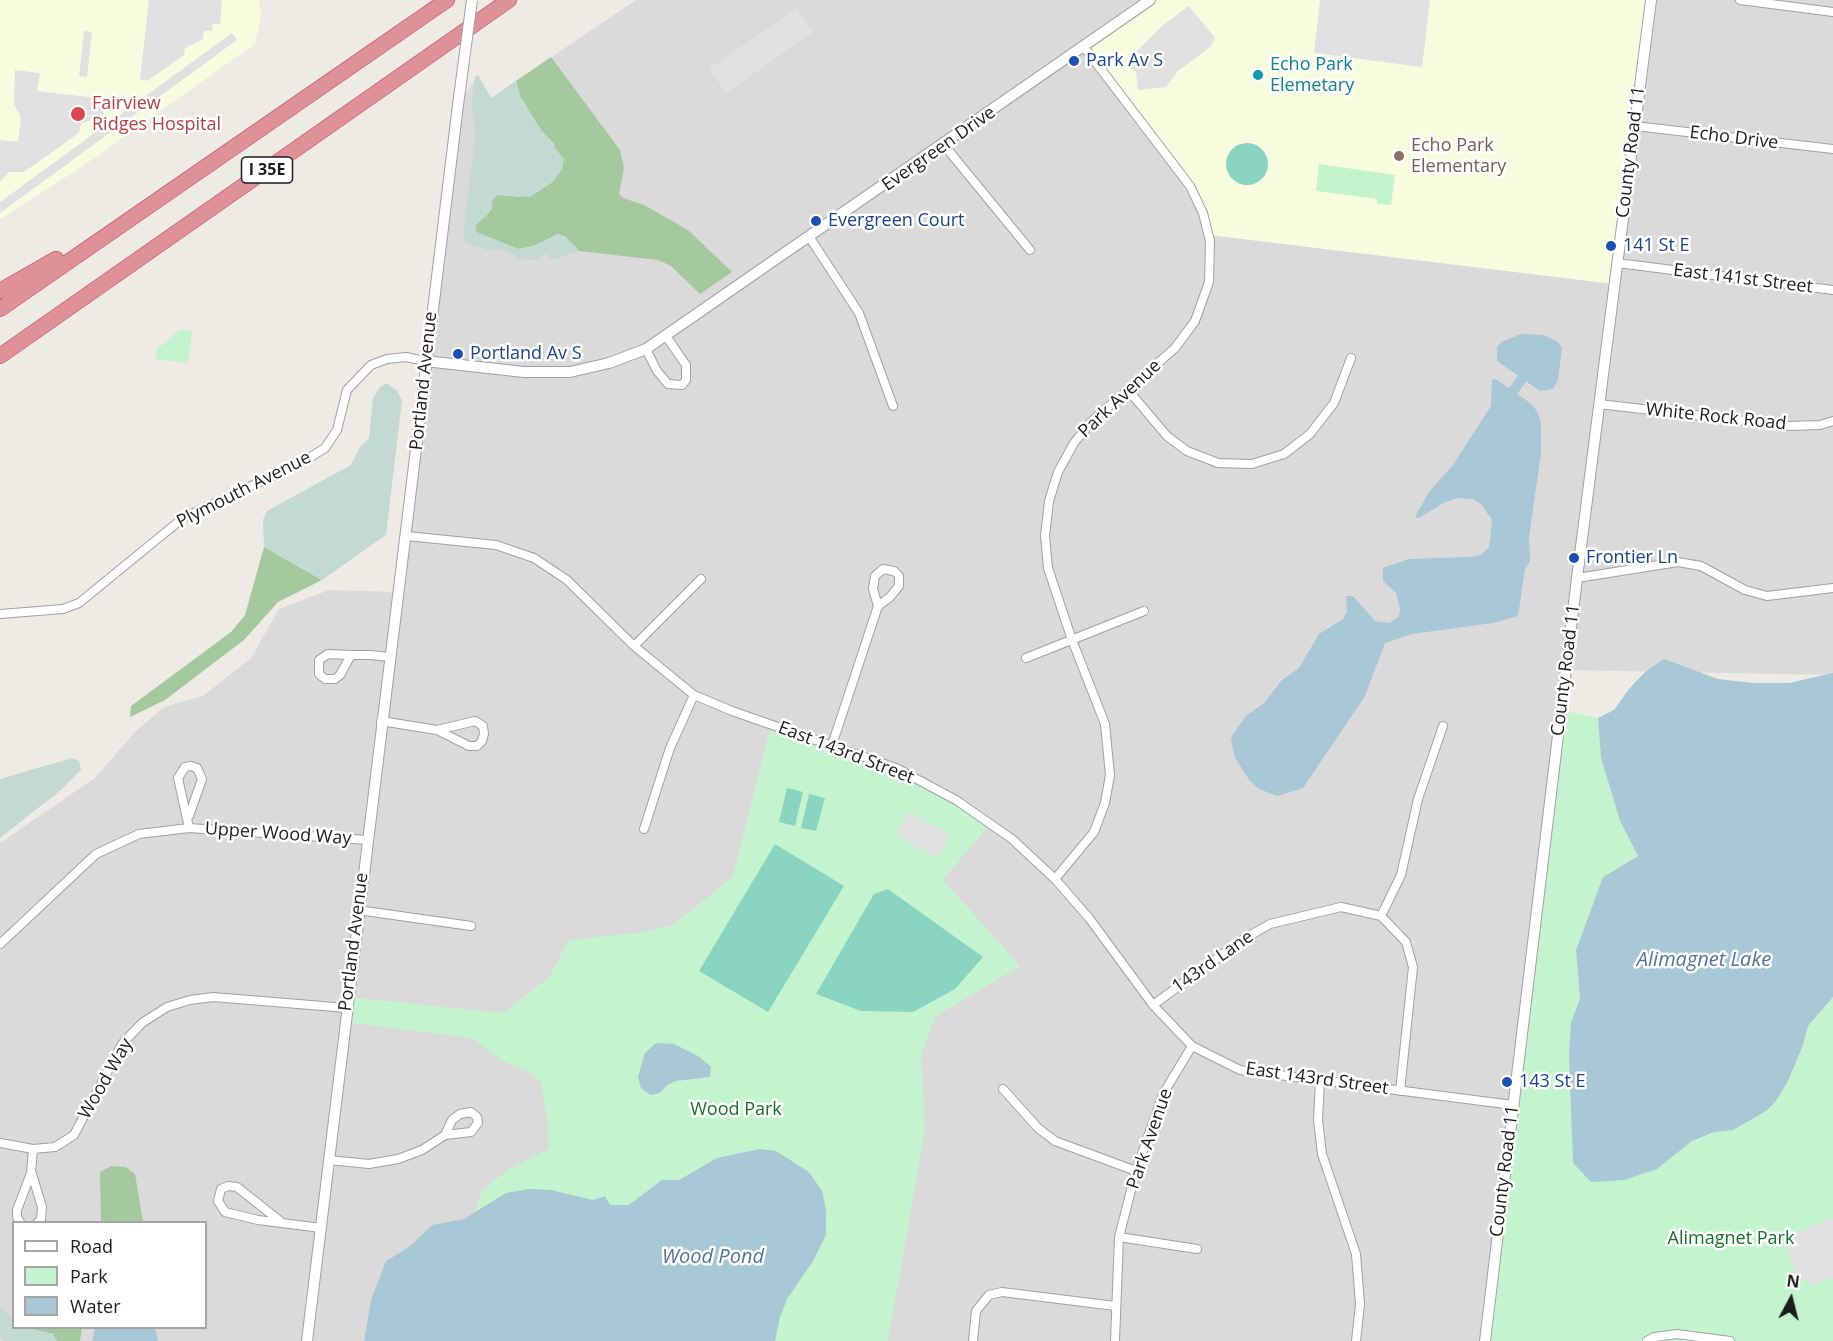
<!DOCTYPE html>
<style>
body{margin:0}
#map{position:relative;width:1833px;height:1341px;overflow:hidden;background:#edebe4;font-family:"Open Sans",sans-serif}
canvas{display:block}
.legend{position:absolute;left:12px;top:1221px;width:195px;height:108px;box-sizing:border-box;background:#fff;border:2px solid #a5a5a5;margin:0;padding:8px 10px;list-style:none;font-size:18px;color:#1d1d1d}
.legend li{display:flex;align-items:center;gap:12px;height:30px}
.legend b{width:30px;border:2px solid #a5a5a5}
.north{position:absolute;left:1761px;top:1269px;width:60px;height:60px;-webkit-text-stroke:4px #fff;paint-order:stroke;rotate:7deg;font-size:16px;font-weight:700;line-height:24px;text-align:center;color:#1d1d1d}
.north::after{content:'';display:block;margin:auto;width:21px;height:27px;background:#1d1d1d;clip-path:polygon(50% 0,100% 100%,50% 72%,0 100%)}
</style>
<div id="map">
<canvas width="1833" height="1341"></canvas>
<ul class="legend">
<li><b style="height:8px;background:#fff"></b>Road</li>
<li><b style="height:16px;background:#c4f4cd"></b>Park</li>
<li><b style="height:16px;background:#a8c7d7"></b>Water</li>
</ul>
<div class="north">N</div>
</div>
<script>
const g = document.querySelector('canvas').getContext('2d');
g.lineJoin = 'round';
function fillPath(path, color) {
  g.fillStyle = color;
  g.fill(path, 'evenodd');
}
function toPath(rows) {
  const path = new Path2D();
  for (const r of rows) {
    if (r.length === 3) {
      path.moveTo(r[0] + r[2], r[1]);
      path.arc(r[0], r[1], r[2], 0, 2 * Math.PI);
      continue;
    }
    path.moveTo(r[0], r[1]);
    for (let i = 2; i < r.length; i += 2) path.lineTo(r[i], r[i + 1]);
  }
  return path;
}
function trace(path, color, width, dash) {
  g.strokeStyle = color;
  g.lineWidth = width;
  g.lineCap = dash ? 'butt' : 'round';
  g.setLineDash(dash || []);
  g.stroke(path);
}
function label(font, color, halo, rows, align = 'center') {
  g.font = font + ' "Open Sans",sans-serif';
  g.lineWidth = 5;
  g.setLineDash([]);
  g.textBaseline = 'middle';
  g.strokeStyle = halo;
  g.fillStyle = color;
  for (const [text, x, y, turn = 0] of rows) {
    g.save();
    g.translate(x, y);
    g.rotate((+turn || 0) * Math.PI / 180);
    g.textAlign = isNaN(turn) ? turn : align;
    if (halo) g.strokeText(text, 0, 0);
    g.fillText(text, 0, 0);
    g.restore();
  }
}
fillPath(toPath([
 [636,0,1833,0,1833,675,1566,670,1485,1341,0,1341,0,843,95,778,136,731,164,707,203,696,251,658,279,609,329,590,398,592,458,105,478,75,491,98],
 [14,1222,206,1222,206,1328,14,1328]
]), '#dbdada');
fillPath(toPath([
 [0,0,259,0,261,15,255,44,80,168,0,219],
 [1150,0,1651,0,1614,284,1209,235,1190,186,1084,47]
]), '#f8fcde');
fillPath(toPath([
 [551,57,620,150,624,168,619,194,623,198,644,205,688,230,732,272,700,294,671,266,658,260,579,251,573,244,558,234,533,246,518,249,476,232,476,225,489,213,492,201,497,195,520,197,555,145,541,130,520,96,516,81],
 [264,547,322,580,278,602,244,640,165,700,130,717,131,706,231,632,245,615],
 [111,1166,125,1167,135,1174,143,1222,101,1222,100,1172],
 [28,1328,82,1328,80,1341,57,1341,53,1334]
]), '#a4c99c');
fillPath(toPath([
 [478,75,491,98,516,81,520,96,541,130,564,159,562,169,553,182,530,197,497,195,492,201,492,209,476,225,476,232,518,249,533,246,558,234,565,236,579,251,556,259,550,259,547,253,535,260,520,259,500,249,487,250,465,242,463,233,475,137,472,103,475,77],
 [387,383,397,391,402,400,386,535,322,580,264,547,263,520,267,511,351,465,360,447,369,438,373,398,380,387],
 [72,758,79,761,81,770,61,790,0,838,0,779],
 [0,1307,13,1319,14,1328,28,1328,53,1334,57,1341,5,1341,0,1335]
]), '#c2dad2');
fillPath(toPath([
 [1319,164,1395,175,1391,205,1377,204,1377,199,1316,191],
 [181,329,192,331,188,363,155,359,157,349],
 [1561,710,1598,718,1601,758,1620,821,1638,856,1603,877,1576,950,1580,999,1571,1022,1573,1136,1657,1169,1692,1141,1714,1132,1733,1130,1776,1101,1803,1045,1808,1026,1833,997,1833,1341,1485,1341],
 [771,725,896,768,990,824,943,880,1020,966,936,1016,921,1054,925,1130,888,1341,364,1341,371,1300,386,1261,409,1247,432,1225,464,1219,475,1213,482,1190,509,1169,549,1149,548,1124,541,1082,530,1073,500,1059,472,1038,345,1022,348,997,503,1013,549,977,569,940,638,933,673,925,733,877]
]), '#c4f4cd');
fillPath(toPath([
 [1247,164,21],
 [787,788,803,792,795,826,779,822],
 [809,794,825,798,816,831,801,828],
 [775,844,844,886,768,1012,699,971],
 [888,889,983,957,955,989,913,1012,861,1011,816,994,874,894]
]), '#89d5c1');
fillPath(toPath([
 [149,0,222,0,220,24,213,24,212,31,204,31,203,39,185,48,184,55,147,81,140,79],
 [1320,0,1430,0,1422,67,1314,53],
 [1189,6,1215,38,1210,47,1177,72,1166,87,1138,90,1136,71,1127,67,1134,54,1163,25],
 [797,8,813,32,726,93,709,69],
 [84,31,92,32,87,77,79,76],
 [232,33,237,40,0,213,0,202],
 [15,70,40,73,37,91,114,100,113,109,104,108,103,115,81,124,79,133,24,172,9,172,0,182,0,140,18,142,21,118,14,104],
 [909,812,949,834,942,852,939,852,936,858,896,835],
 [1833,1218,1833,1277,1811,1286,1808,1279,1800,1281,1786,1247,1793,1242,1790,1235]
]), '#e1e1e1');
fillPath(toPath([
 [1521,334,1544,335,1558,342,1562,348,1558,380,1553,389,1540,391,1497,361,1497,347,1501,342],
 [1492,379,1497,380,1530,403,1537,411,1541,423,1541,453,1529,537,1530,561,1525,569,1518,616,1493,623,1412,634,1385,643,1365,696,1303,788,1277,796,1259,789,1250,781,1235,758,1231,740,1233,734,1246,716,1265,702,1282,680,1299,668,1319,634,1343,619,1347,612,1346,596,1353,596,1375,621,1390,623,1399,616,1400,609,1396,593,1383,581,1383,568,1409,559,1470,557,1481,555,1489,547,1492,520,1481,504,1473,499,1458,498,1445,502,1419,518,1415,517,1429,492,1453,465,1491,406],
 [1664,659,1718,679,1753,683,1789,683,1833,673,1833,997,1808,1026,1803,1045,1788,1081,1776,1101,1766,1111,1733,1130,1714,1132,1692,1141,1657,1169,1624,1180,1591,1182,1573,1163,1569,1053,1571,1022,1580,999,1576,950,1603,877,1638,856,1620,821,1601,758,1598,718,1614,710,1629,689,1645,672],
 [656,1043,674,1044,698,1056,711,1067,710,1077,676,1081,667,1085,660,1093,650,1095,641,1088,638,1077,645,1053],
 [759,1149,776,1151,809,1172,822,1191,826,1209,826,1235,813,1261,787,1299,780,1317,775,1341,364,1341,371,1300,386,1261,409,1247,432,1225,464,1219,506,1193,529,1189,551,1190,593,1200,605,1196,610,1205,629,1205,662,1180,679,1180,717,1158],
 [95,1328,155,1328,158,1341,92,1341]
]), '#a8c7d7');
trace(toPath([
 [1513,391,1522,379]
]), '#a8c7d7', 10);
const minor = toPath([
 [1740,0,1833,12],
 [1635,126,1833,149],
 [944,145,1030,250],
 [810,238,859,313,893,406],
 [1617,263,1833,290],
 [646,349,657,371,668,384,682,385,686,380,686,365,666,336],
 [1128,390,1167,436,1187,451,1218,463,1252,464,1284,454,1310,434,1334,403,1351,358],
 [1599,404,1789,426,1820,425,1833,421],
 [407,536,496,545,534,558,567,580,634,646,694,695,732,711,896,768,956,800,1012,839,1055,879,1089,918,1153,1005,1192,1046,1240,1070,1513,1105],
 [1577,578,1678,562,1701,566,1745,590,1767,596,1833,588],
 [0,614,63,609,79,603,183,518,304,461,325,448,337,430,347,390,371,365,387,359,406,357,425,361],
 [634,646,701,579],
 [351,655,340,675,335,679,325,679,319,674,319,660,328,654,351,655,371,655,389,657],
 [1026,658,1144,611],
 [381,721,437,730,469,746,477,746,482,741,484,734,483,726,475,721,437,730],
 [832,745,878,606,890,597,899,586,899,576,894,571,883,569,875,576,873,589,878,606],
 [189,816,202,779,197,768,191,766,185,767,178,778,189,828],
 [644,829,670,748,694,695],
 [1055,879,1094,832,1105,803,1110,775,1105,724,1072,640,1048,568,1045,536,1049,501,1058,472,1074,443,1091,422,1175,348,1195,321,1209,282,1210,241,1203,213,1190,186,1084,47],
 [358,910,471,926],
 [1381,916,1401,875,1418,799,1443,726],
 [1381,916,1406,942,1413,967,1400,1091],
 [0,944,96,854,139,834,189,828,367,840],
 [1153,1005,1242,940,1270,924,1341,907,1381,916],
 [1320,1081,1318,1120,1322,1154,1356,1254,1360,1304,1356,1341],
 [1003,1089,1038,1128,1055,1141,1136,1171],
 [0,1143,33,1149,55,1147,74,1135,122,1044,142,1023,167,1007,190,1000,213,997,347,1008],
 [329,1160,369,1164,398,1159,422,1150,445,1135,471,1132,478,1123,477,1117,471,1112,460,1114,452,1120,445,1135],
 [32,1174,42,1207,41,1220,38,1222],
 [280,1221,237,1187,228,1186,221,1189,218,1201,225,1212,258,1220,321,1228],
 [20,1222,17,1217,17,1210,31,1173,33,1149],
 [1119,1237,1197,1249],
 [973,1341,976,1311,989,1295,1002,1292,1115,1306],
 [1115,1341,1119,1237,1136,1171,1163,1094,1192,1046],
 [1647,1341,1654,1337,1677,1334,1730,1341]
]);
const tertiary = toPath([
 [425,361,524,372,570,372,609,363,646,349,1150,0],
 [307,1341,458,105],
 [1485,1341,1577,578,1651,0]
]);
const motorway = toPath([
 [0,291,56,259],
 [0,309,447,0],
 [0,356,509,0]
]);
trace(minor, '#a1a1a1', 10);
trace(tertiary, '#a1a1a1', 12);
trace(motorway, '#c73455', 16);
trace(minor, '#fff', 8);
trace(tertiary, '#fff', 10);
trace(motorway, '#de9297', 15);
const tertiaryBridge = toPath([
 [458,105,472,0]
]);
trace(tertiaryBridge, '#a1a1a1', 12, []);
trace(tertiaryBridge, '#fff', 10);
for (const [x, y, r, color] of [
 [1074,61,6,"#1a4fb4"],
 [1258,75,6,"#0f9aa8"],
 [78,114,8,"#e0444e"],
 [1399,156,6,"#8d6e63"],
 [816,221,6,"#1a4fb4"],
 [1611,246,6,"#1a4fb4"],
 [458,354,6,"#1a4fb4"],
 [1574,558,6,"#1a4fb4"],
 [1507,1082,6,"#1a4fb4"]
]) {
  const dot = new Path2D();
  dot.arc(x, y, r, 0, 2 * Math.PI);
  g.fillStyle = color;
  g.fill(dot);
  trace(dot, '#fff', 2);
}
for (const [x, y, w] of [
 [267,170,51]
]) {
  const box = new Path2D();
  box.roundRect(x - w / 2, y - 13, w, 26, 4.5);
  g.fillStyle = '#fff';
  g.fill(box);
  trace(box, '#1d1d1d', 1.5);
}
label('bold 16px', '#1d1d1d', null, [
 ["I 35E",267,170]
]);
label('18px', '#164399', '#fff', [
 ["Park Av S",1086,61],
 ["Evergreen Court",828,221],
 ["141 St E",1623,246],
 ["Portland Av S",470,354],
 ["Frontier Ln",1586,558],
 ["143 St E",1519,1082]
], 'left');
label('18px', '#0d838f', '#fff', [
 ["Echo Park",1270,65],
 ["Elemetary",1270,86]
], 'left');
label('18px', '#be3a42', '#fff', [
 ["Fairview",92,104],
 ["Ridges Hospital",92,125]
], 'left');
label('18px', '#1d1d1d', '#fff', [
 ["Echo Drive",1734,138,7],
 ["Evergreen Drive",939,149,-35],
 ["County Road 11",1631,152,-83],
 ["East 141st Street",1743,279,7],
 ["Portland Avenue",424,381,-84],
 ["Park Avenue",1120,399,-43],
 ["White Rock Road",1716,417,6],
 ["Plymouth Avenue",244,490,-27],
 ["County Road 11",1566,670,-83],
 ["East 143rd Street",846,753,21],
 ["Upper Wood Way",278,834,4],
 ["Portland Avenue",354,942,-83],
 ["143rd Lane",1213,962,-35],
 ["Wood Way",106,1079,-60],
 ["East 143rd Street",1317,1079,8],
 ["Park Avenue",1150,1139,-71],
 ["County Road 11",1505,1171,-83]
]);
label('18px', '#785e54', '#fff', [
 ["Echo Park",1411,146],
 ["Elementary",1411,167]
], 'left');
label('18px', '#167028', '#fff', [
 ["Wood Park",736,1110],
 ["Alimagnet Park",1731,1239]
]);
label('italic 20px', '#5371a3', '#fff', [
 ["Alimagnet Lake",1704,960],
 ["Wood Pond",713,1257]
]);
</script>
